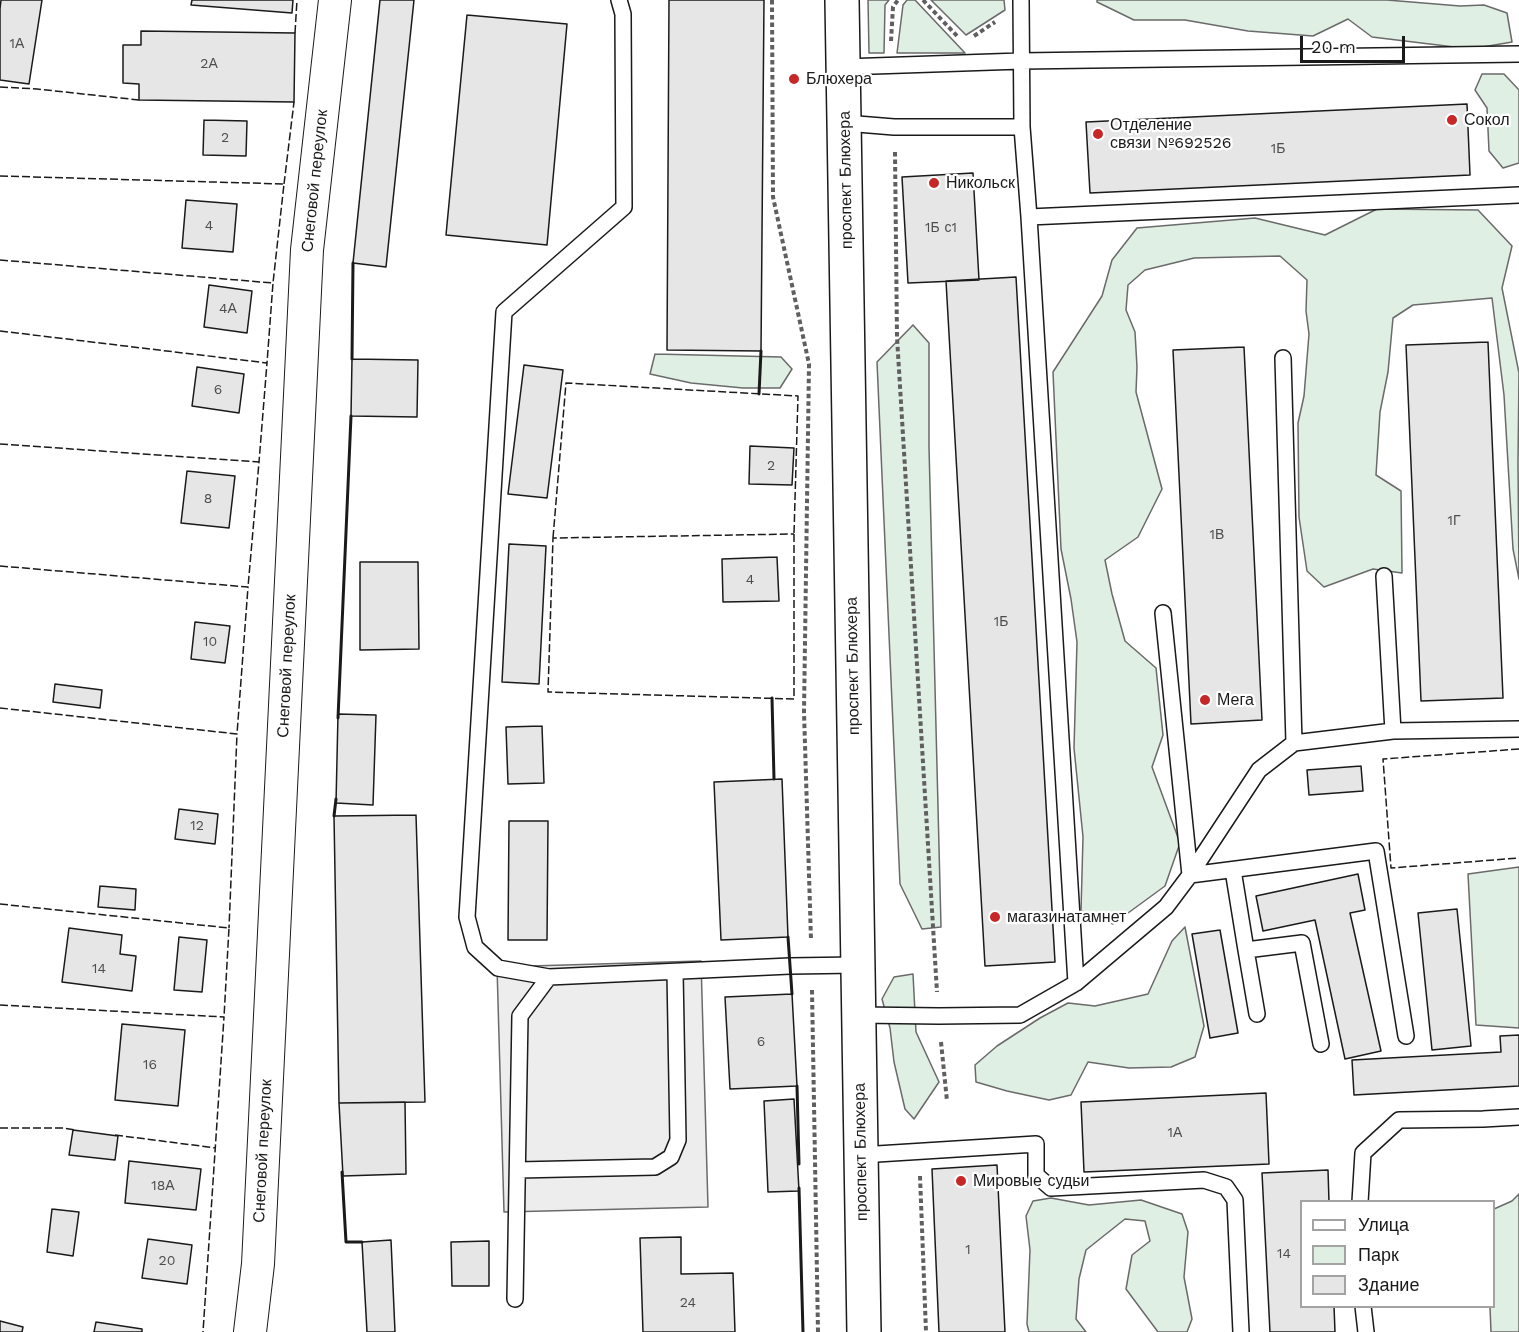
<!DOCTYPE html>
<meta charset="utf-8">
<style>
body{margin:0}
#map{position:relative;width:1519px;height:1332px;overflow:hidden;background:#fff;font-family:"Work Sans",sans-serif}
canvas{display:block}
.legend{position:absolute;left:1300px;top:1200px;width:195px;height:108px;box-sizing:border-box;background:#fff;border:2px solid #a3a3a3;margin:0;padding:8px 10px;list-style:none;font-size:18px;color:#1a1a1a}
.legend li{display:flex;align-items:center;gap:12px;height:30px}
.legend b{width:30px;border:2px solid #a3a3a3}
.scale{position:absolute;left:1300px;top:36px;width:105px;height:27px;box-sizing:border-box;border:3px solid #1a1a1a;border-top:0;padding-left:8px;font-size:18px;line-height:21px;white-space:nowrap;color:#1a1a1a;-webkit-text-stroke:4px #fff;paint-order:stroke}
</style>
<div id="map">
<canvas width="1519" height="1332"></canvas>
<ul class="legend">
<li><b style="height:8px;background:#fff"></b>Улица</li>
<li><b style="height:16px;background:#e0efe3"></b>Парк</li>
<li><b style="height:16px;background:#e6e6e6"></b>Здание</li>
</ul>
<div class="scale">20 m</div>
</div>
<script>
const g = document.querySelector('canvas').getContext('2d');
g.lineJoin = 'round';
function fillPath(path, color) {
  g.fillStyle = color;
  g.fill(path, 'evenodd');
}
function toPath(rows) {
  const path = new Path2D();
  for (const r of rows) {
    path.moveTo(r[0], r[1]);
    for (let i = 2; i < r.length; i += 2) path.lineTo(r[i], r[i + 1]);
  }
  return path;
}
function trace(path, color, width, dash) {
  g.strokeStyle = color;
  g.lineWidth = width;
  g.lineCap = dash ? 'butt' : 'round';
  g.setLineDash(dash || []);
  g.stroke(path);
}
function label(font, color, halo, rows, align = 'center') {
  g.font = font + ' "Work Sans",sans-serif';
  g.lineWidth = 4.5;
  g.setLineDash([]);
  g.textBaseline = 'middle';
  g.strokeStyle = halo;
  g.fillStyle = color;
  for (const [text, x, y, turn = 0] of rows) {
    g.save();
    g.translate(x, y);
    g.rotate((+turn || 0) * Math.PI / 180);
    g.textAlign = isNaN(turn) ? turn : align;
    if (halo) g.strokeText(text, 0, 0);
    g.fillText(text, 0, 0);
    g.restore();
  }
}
const green = toPath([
 [868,0,889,0,885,5,884,53,869,53,868,0],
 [907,0,915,0,965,53,897,53,903,5,907,0],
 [931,0,1004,0,1005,10,966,35,931,0],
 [1097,0,1387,0,1460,6,1484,5,1507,13,1512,42,1471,49,1372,37,1348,19,1313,36,1248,31,1185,20,1134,20,1097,2,1097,0],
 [1482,74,1504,74,1519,90,1519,163,1503,168,1489,151,1487,108,1475,90,1482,74],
 [1377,209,1478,210,1512,246,1502,288,1519,373,1518,463,1519,579,1513,549,1504,395,1492,298,1413,305,1393,318,1388,372,1380,412,1376,475,1401,491,1402,573,1373,569,1324,587,1307,571,1299,517,1298,423,1304,396,1309,334,1306,311,1307,280,1280,256,1194,258,1145,270,1128,285,1126,310,1135,332,1137,367,1136,392,1162,489,1138,537,1105,560,1112,594,1125,641,1156,668,1163,735,1152,767,1180,843,1165,886,1113,924,1081,911,1083,837,1074,748,1077,642,1071,599,1061,549,1053,372,1102,296,1112,260,1137,228,1255,218,1325,235,1377,209],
 [913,325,929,343,929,447,941,927,922,929,900,884,877,362,913,325],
 [655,354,781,357,792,369,780,388,743,388,691,383,650,374,655,354],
 [1519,867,1519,1028,1476,1025,1468,874,1519,867],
 [1185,927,1204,1026,1195,1057,1171,1067,1129,1068,1088,1062,1071,1095,1049,1100,1007,1091,976,1082,975,1065,997,1046,1040,1018,1068,1003,1095,1006,1148,994,1172,941,1185,927],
 [913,974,916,1032,939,1082,914,1119,905,1109,894,1062,890,1028,882,999,894,977,913,974],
 [1519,1194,1519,1332,1491,1332,1490,1307,1494,1306,1494,1209,1512,1201,1519,1194],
 [1051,1198,1089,1205,1141,1200,1182,1214,1188,1232,1184,1277,1192,1319,1187,1332,1158,1332,1126,1289,1132,1255,1150,1241,1145,1221,1125,1219,1086,1250,1079,1279,1076,1319,1086,1332,1029,1332,1027,1324,1030,1250,1026,1216,1033,1201,1051,1198]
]);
fillPath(green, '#e0efe3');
trace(green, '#6a6a6a', 1.5);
const parking = toPath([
 [701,961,708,1207,504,1212,497,967,701,961]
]);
fillPath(parking, '#ededed');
trace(parking, '#6a6a6a', 1.5);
const building = toPath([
 [1,0,42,0,29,84,0,80,0,9,1,0],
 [192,0,293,0,292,13,191,5,192,0],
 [380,0,414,0,386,267,353,263,380,0],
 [764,0,761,351,667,350,669,0,764,0],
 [467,15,567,24,547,245,446,235,467,15],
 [141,31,295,33,294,102,139,100,139,84,123,83,123,45,141,45,141,31],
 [1467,104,1470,175,1090,193,1086,122,1467,104],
 [204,120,247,121,246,156,203,155,204,120],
 [973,173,979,280,908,283,902,177,973,173],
 [186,200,237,204,233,252,182,248,186,200],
 [1016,277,1055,962,985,966,946,281,1016,277],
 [209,285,252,291,247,333,204,327,209,285],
 [1488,342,1503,698,1421,701,1406,345,1488,342],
 [1244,347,1262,720,1191,724,1173,350,1244,347],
 [352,359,418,360,417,417,351,416,352,359],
 [524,365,563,370,547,498,508,494,524,365],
 [197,367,244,374,239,413,192,406,197,367],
 [750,446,794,448,792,485,749,484,750,446],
 [187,471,235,476,229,528,181,523,187,471],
 [509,544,546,546,539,684,502,682,509,544],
 [777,557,779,601,723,602,722,559,777,557],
 [360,562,418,562,419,649,360,650,360,562],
 [195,622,230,626,225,663,191,659,195,622],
 [55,684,102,690,100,708,53,702,55,684],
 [338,714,376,715,373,805,336,803,338,714],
 [542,726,544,783,508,784,506,727,542,726],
 [1361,766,1363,791,1309,795,1307,770,1361,766],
 [782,779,788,937,721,940,714,782,782,779],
 [179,809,218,814,215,844,175,839,179,809],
 [416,815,425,1102,339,1103,334,816,416,815],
 [509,821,548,821,547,940,508,940,509,821],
 [1358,874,1365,910,1350,913,1381,1051,1345,1059,1315,920,1263,931,1256,896,1358,874],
 [100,886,136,889,135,910,98,907,100,886],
 [1457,909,1471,1046,1432,1050,1418,913,1457,909],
 [69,928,122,935,120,954,136,956,132,991,62,982,69,928],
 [1220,930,1238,1033,1210,1038,1192,934,1220,930],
 [179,937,207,940,202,992,174,990,179,937],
 [792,994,797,1086,730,1089,725,997,792,994],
 [122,1024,185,1030,178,1106,115,1100,122,1024],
 [1519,1035,1519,1086,1354,1095,1352,1060,1501,1052,1500,1036,1519,1035],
 [1266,1093,1269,1164,1084,1172,1081,1102,1266,1093],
 [794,1099,799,1191,768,1192,764,1101,794,1099],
 [405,1102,406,1174,343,1176,339,1103,405,1102],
 [73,1130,118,1136,115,1160,69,1155,73,1130],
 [129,1161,201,1169,196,1210,125,1203,129,1161],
 [997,1165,1005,1332,939,1332,932,1169,997,1165],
 [1328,1170,1329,1202,1302,1202,1302,1306,1334,1306,1335,1332,1270,1332,1262,1173,1328,1170],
 [52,1209,79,1212,73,1256,47,1252,52,1209],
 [681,1237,681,1274,733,1273,735,1332,643,1332,640,1238,681,1237],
 [148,1239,192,1245,187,1284,142,1278,148,1239],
 [391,1240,395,1332,367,1332,362,1242,391,1240],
 [489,1241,489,1286,452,1286,451,1242,489,1241],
 [0,1321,23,1327,22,1332,0,1332,0,1321],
 [96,1322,142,1329,142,1332,94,1332,96,1322]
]);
fillPath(building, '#e6e6e6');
trace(building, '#1a1a1a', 1.5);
const lane = toPath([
 [619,0,623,14,624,207,504,312,467,917,475,947,498,968,549,977,790,966,857,965],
 [1021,0,1022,127,1029,217,1519,195],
 [844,67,1021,61,1519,54],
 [845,123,894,127,1022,127],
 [1029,217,1076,983],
 [1283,358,1294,743],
 [1163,613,1190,875,1376,851,1406,1036],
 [1393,731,1519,729],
 [1233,870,1246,950,1302,943,1321,1044],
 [1246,950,1257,1014],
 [858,1015,939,1016,1020,1015,1076,983,1166,907,1190,875,1259,770,1294,743,1393,731,1384,576],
 [861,1155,1036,1144,1036,1175,1051,1188,1204,1180,1226,1187,1235,1200,1241,1332],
 [518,1170,655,1167,671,1157,678,1140,675,972],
 [1360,1202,1363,1153,1399,1120,1483,1119,1519,1117],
 [515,1299,520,1016,549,977],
 [1363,1306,1366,1332]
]);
const street = toPath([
 [250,1332,258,1264,307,250,335,0]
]);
const secondary = toPath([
 [842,0,864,1332]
]);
trace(lane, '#1a1a1a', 18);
trace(street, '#1a1a1a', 34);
trace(secondary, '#1a1a1a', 36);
trace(toPath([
 [772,0,773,197,809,364,804,712,811,940],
 [923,0,958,37],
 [974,36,995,22],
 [891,41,893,7,898,0],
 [895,152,897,337,937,992],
 [812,990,818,1332],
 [941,1042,947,1101],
 [920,1176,926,1332]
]), '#5f5f5f', 4, [4.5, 3]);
trace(lane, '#fff', 15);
trace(street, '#fff', 32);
trace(secondary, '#fff', 33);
trace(toPath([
 [295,33,297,0],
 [0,87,37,89,139,100],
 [0,176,284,184,273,283],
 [284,184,294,102],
 [0,260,273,283,267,363],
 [0,331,267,363,259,462],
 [0,444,259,462,248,587],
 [794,534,794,699,548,692,553,538,794,534],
 [553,538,566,383,798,396,794,534],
 [0,566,248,587,237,734],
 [0,708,237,734,229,928],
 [1519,749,1383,759,1391,868,1519,858],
 [0,904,229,928,224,1017],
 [0,1005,224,1017,203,1332],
 [0,1128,63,1128,76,1130],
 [115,1135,216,1148]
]), '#1a1a1a', 1.5, [8, 3]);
trace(toPath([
 [352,359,353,263],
 [759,394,761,351],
 [772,698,774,779],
 [338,718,351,416],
 [334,816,336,799],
 [788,937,792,994],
 [797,1086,799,1164],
 [342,1172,346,1242,362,1242],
 [799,1188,803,1332]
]), '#1a1a1a', 3);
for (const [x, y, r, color] of [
 [794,79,6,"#c62828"],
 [1452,120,6,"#c62828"],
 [1098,134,6,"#c62828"],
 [934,183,6,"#c62828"],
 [1205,700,6,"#c62828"],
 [995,917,6,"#c62828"],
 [961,1181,6,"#c62828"]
]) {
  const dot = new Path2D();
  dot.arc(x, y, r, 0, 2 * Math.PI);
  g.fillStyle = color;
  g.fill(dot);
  trace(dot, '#fff', 2);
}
label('14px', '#4d4d4d', null, [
 ["1А",17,44],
 ["2А",209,64],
 ["2",225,138],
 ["1Б",1278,149],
 ["4",209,226],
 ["1Б с1",941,228],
 ["4А",228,309],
 ["6",218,390],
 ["2",771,466],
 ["8",208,499],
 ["1Г",1454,521],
 ["1В",1217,535],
 ["4",750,580],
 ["1Б",1001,622],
 ["10",210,642],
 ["12",197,826],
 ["14",99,969],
 ["6",761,1042],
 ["16",150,1065],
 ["1А",1175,1133],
 ["18А",163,1186],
 ["1",968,1250],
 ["14",1284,1254],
 ["20",167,1261],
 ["24",688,1303]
]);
label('16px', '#1a1a1a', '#fff', [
 ["Блюхера",806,79],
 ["Сокол",1464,120],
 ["Отделение",1110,125],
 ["связи №692526",1110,143],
 ["Никольск",946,183],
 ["Мега",1217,700],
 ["магазинатамнет",1007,917],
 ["Мировые судьи",973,1181]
], 'left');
label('16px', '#1a1a1a', '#fff', [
 ["проспект Блюхера",846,180,-91],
 ["Снеговой переулок",315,181,-84],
 ["Снеговой переулок",287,666,-87],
 ["проспект Блюхера",853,666,-91],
 ["Снеговой переулок",263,1151,-87],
 ["проспект Блюхера",861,1152,-91]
]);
</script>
